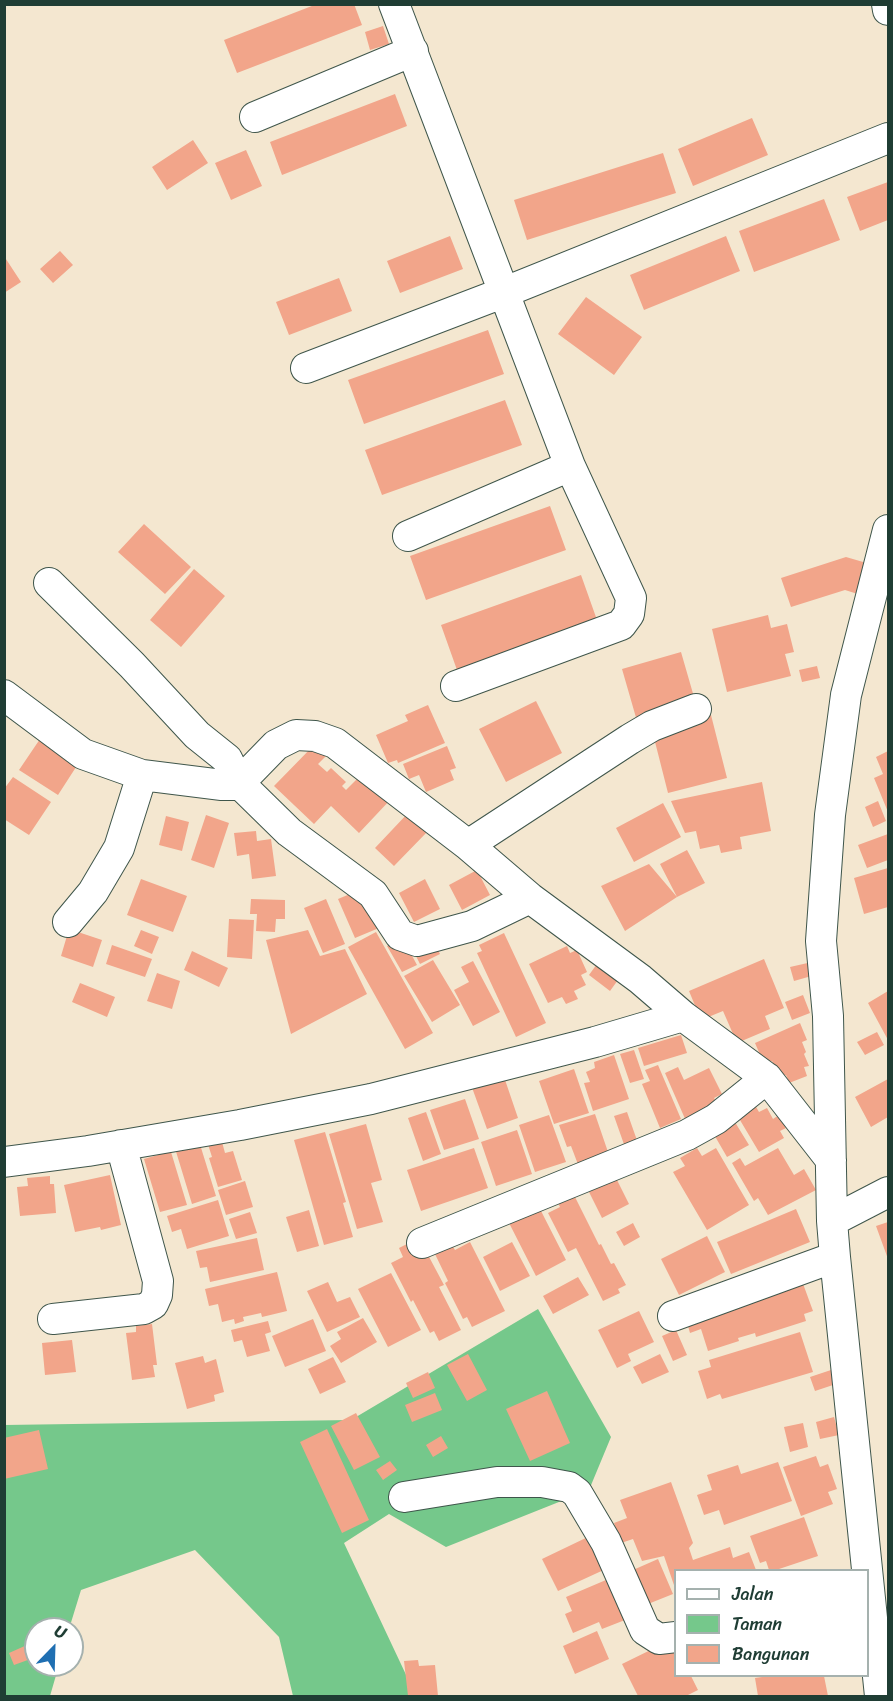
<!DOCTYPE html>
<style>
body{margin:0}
#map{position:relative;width:893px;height:1701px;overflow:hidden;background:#f4e7d0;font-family:Sriracha,sans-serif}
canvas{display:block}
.frame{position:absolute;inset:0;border:6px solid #1f3d34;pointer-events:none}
.legend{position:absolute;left:674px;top:1569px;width:195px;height:108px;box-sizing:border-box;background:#fff;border:2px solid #a5b1ae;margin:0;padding:8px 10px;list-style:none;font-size:18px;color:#1f3d34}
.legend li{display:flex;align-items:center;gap:12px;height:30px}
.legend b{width:30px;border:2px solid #a5b1ae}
.north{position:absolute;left:24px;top:1617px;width:60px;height:60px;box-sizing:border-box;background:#fff;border:2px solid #a5b1ae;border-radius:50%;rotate:23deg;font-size:16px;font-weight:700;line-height:24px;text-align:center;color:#1f3d34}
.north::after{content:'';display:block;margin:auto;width:21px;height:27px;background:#1f6fb2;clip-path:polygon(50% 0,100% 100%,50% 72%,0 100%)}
</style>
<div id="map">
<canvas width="893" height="1701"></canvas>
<div class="frame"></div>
<ul class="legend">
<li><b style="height:8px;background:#fff"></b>Jalan</li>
<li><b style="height:16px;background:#75c88b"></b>Taman</li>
<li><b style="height:16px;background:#f2a58a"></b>Bangunan</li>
</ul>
<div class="north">U</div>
</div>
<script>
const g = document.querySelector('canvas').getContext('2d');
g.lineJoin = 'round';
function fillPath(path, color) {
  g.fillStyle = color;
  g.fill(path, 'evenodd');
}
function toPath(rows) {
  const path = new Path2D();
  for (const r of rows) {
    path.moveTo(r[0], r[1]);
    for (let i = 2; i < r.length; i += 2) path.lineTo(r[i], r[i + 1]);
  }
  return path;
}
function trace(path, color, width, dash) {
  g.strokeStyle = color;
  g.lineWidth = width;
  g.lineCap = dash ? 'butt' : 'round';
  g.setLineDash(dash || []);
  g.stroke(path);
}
fillPath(toPath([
 [538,1309,611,1437,589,1490,446,1547,389,1514,344,1543,416,1696,293,1696,279,1637,195,1550,81,1590,69,1629,36,1629,36,1665,59,1665,50,1696,5,1696,4,1425,351,1420]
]), '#75c88b');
fillPath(toPath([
 [317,4,354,4,362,25,237,73,224,40],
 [383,26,389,44,370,50,365,32],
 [395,94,407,126,282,175,270,142],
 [752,118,768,155,693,186,678,149],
 [193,140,208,163,167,190,152,167],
 [246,150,262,186,231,200,215,163],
 [663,153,676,193,527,240,514,200],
 [888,182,888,220,860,231,847,197],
 [824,199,840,240,754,272,739,231],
 [450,236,463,269,400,293,387,261],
 [726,236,740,271,644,310,630,275],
 [60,251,73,265,53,283,40,269],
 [4,256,21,282,4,293],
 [339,278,352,311,289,335,276,302],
 [586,297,642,337,614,375,558,334],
 [488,330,504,374,364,424,348,380],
 [505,400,522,445,382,495,365,450],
 [550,506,566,550,426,600,410,556],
 [144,524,191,567,165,594,118,552],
 [846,557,870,564,861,595,845,590,791,607,781,578],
 [194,569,225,596,181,647,150,620],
 [581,575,597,620,457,670,441,625],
 [768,615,771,628,787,624,794,652,785,654,791,676,727,692,712,629],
 [681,652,694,697,637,721,622,669],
 [817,666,820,678,802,682,799,670],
 [536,701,562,753,506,782,479,729],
 [428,705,445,743,398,763,397,760,388,763,376,735,408,721,405,715],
 [711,715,727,778,668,793,652,730],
 [40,739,78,764,58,795,19,770],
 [315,744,327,755,318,764,327,772,331,768,346,782,342,786,346,790,363,773,391,799,359,833,331,806,314,824,274,786],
 [447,746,456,768,450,770,454,780,426,792,419,775,409,779,403,764],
 [888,751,888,812,874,778,883,774,876,757],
 [13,777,51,802,29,835,4,819,4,789],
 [762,782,771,831,740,837,742,849,721,853,719,845,700,849,696,831,685,833,671,801],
 [878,801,886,821,873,827,865,807],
 [663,803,681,837,634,862,616,828],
 [409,812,428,831,394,866,375,848],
 [206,815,229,823,214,868,191,860],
 [166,816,189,822,182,851,159,845],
 [256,831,257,841,271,839,276,876,252,879,249,854,237,856,234,833],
 [888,834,888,860,867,868,858,845],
 [687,850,705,883,677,897,625,931,601,886,649,864,677,897,660,864],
 [888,868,888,907,864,914,854,878],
 [477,870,490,895,462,910,449,885],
 [141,879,187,896,173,932,127,915],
 [425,879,440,909,414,922,399,893],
 [362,889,379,928,355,938,338,899],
 [251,899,285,900,285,919,276,919,275,932,256,931,257,914,250,914],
 [326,899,345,944,323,953,304,908],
 [229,919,254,920,252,959,227,957],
 [69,929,102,940,93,967,61,956],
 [141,930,159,937,152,954,134,946],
 [308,930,320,956,345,949,367,994,291,1034,266,940],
 [376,932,433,1033,405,1049,348,947],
 [504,933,546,1023,516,1037,477,953,482,951,479,945],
 [402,937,417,965,402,972,387,946],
 [433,940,440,954,420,964,413,950],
 [112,945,152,959,145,977,106,964],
 [567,946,570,953,577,950,587,972,581,975,586,985,574,991,578,999,566,1004,562,997,548,1003,529,964],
 [192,951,228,968,219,987,184,970],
 [602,957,623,973,610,991,589,975],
 [764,959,784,1008,765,1016,770,1029,737,1043,723,1011,701,1020,689,991],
 [433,960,460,1005,432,1022,404,976],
 [473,961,500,1012,473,1026,454,990,469,982,461,967],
 [812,962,815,975,794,981,790,967],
 [157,973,180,981,172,1009,147,1001],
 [80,983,115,997,107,1017,72,1002],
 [888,991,888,1040,868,1003],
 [803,995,810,1013,792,1020,785,1002],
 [800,1023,807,1040,802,1042,806,1052,804,1054,809,1066,804,1067,807,1076,789,1083,786,1075,780,1078,772,1061,764,1064,755,1043],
 [877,1032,884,1045,865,1055,857,1042],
 [681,1035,687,1053,644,1066,638,1048],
 [634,1050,644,1079,630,1083,620,1054],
 [614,1055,629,1099,593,1111,584,1083,590,1082,586,1072,595,1068,594,1062],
 [658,1065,681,1119,660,1128,642,1084,650,1081,645,1070],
 [678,1067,684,1080,709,1068,722,1094,714,1098,718,1105,686,1121,665,1073],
 [574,1069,589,1113,554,1124,539,1081],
 [502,1071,518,1118,487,1129,470,1082],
 [888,1079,888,1117,871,1127,855,1097],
 [465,1099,479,1139,444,1150,430,1110],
 [752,1100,759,1112,767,1108,773,1119,779,1115,786,1128,780,1131,784,1138,759,1152,734,1110],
 [426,1112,441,1154,423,1161,408,1118],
 [627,1112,639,1146,626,1150,614,1116],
 [595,1114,608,1152,599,1155,601,1159,579,1167,571,1146,567,1147,559,1125],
 [730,1114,749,1145,727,1157,709,1126],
 [549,1115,566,1162,535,1172,519,1125],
 [366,1124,382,1180,371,1183,383,1222,357,1229,329,1134],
 [517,1130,532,1174,496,1186,481,1142],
 [219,1131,225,1153,233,1151,242,1180,218,1187,209,1158,212,1157,205,1135],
 [325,1132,346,1202,343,1203,353,1237,324,1245,294,1140],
 [198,1138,216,1196,192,1204,174,1145],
 [168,1142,187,1205,160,1212,144,1159,158,1155,155,1146],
 [474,1148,488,1188,421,1211,407,1170],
 [697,1148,702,1156,716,1148,749,1205,707,1230,673,1172,685,1166,680,1158],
 [778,1148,794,1175,804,1169,816,1190,768,1215,758,1198,754,1201,732,1163,740,1158,745,1166],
 [110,1175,121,1225,101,1230,100,1227,75,1232,64,1185],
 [50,1176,50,1184,54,1184,56,1213,20,1216,17,1187,28,1186,27,1178],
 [616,1178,629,1204,602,1218,589,1192],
 [245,1181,253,1207,226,1215,218,1190],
 [573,1193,599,1245,601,1244,611,1264,614,1263,626,1285,618,1289,620,1293,603,1301,576,1248,568,1252,548,1213,560,1207,557,1201],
 [218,1200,229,1236,187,1249,181,1229,172,1232,167,1216],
 [540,1209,566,1260,536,1276,506,1217],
 [796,1209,810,1242,731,1274,717,1242],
 [309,1210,319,1246,297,1252,286,1217],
 [250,1212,257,1233,236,1239,229,1219],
 [888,1222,888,1259,876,1226],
 [633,1223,640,1237,624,1246,616,1232],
 [707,1236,725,1272,679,1295,661,1259],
 [257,1238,264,1270,210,1282,207,1267,200,1268,196,1251],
 [419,1238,444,1285,439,1287,461,1330,439,1341,434,1331,430,1333,413,1300,411,1302,391,1263,403,1257,399,1248],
 [470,1242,505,1311,472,1327,467,1317,463,1319,445,1283,448,1281,435,1254,452,1245,455,1250],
 [512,1242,530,1276,500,1291,483,1257],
 [277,1272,287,1311,262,1317,261,1313,243,1317,244,1321,235,1324,234,1319,222,1322,218,1304,209,1306,205,1289],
 [391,1273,421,1330,388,1347,358,1289],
 [578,1277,589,1295,553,1314,543,1296],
 [802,1281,813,1311,804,1314,806,1321,756,1337,755,1333,738,1338,739,1341,708,1351,701,1329,690,1333,686,1319],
 [328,1282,337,1302,350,1297,360,1317,327,1332,307,1291],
 [639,1311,654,1342,628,1354,631,1361,617,1368,598,1330],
 [363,1318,377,1342,341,1363,330,1346,341,1339,337,1332],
 [313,1319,326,1351,285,1367,272,1336],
 [268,1321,271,1332,265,1334,270,1351,247,1357,242,1340,234,1342,231,1330],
 [152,1324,157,1365,153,1365,155,1377,132,1380,126,1333,136,1332,136,1326],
 [676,1330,687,1355,673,1361,662,1336],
 [800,1332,813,1372,722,1399,720,1394,707,1399,698,1371,711,1367,709,1360],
 [72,1340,76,1372,45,1375,42,1343],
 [468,1354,487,1390,467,1401,447,1365],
 [660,1354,669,1372,642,1384,633,1367],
 [203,1356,205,1363,216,1359,224,1392,214,1395,215,1401,187,1409,175,1363],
 [333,1357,346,1382,320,1394,308,1369],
 [831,1370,836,1384,815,1391,810,1377],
 [428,1372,435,1388,413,1398,406,1383],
 [547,1391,570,1443,530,1461,506,1409],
 [435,1393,442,1410,412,1422,405,1405],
 [356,1413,380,1457,354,1470,331,1426],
 [834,1417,839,1435,820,1439,816,1422],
 [803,1423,808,1447,790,1452,784,1427],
 [327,1429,369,1520,342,1533,300,1442],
 [39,1430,48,1469,4,1479,4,1438],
 [441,1436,448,1448,433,1457,426,1445],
 [816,1456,820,1467,828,1464,837,1489,828,1492,833,1504,801,1516,783,1467],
 [390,1461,397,1470,383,1480,376,1470],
 [778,1462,792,1501,724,1525,719,1510,704,1515,697,1495,712,1490,707,1475,738,1465,741,1474],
 [671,1482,693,1543,689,1548,693,1560,730,1547,733,1558,749,1552,756,1570,676,1570,675,1588,664,1556,642,1561,633,1539,621,1543,614,1523,627,1518,620,1500],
 [804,1517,818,1556,776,1570,769,1570,766,1561,760,1563,750,1536],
 [592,1535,608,1568,558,1591,542,1559],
 [658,1559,673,1594,648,1604,633,1570],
 [613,1577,625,1620,602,1629,599,1622,573,1633,565,1614,572,1611,566,1597],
 [597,1631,609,1659,575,1674,563,1646],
 [673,1639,676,1644,676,1676,691,1676,698,1690,686,1696,638,1696,622,1664],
 [36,1641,36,1657,14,1665,9,1653],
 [418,1660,419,1666,435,1665,438,1696,408,1696,404,1661],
 [769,1676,824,1676,828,1696,758,1696,755,1678]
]), '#f2a58a');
const street = toPath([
 [394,4,570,466,631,598,629,614,621,625,456,686],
 [887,4,888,10],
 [255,117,413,51],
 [306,368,505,292,888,138],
 [408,536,570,466],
 [49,583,132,665,197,735,227,759,239,783,276,745,296,735,315,736,335,743,468,845,530,898,640,979,683,1016],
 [4,695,83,754,142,775,222,785,233,785,239,783,289,832,373,894,400,935,417,941,472,926,530,898],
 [468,845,630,739,652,726,696,709],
 [68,922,93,892,119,848,142,775],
 [4,1162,88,1151,240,1125,371,1099,595,1042,683,1016,767,1078,831,1160],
 [832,1221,888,1192],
 [422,1243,687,1135,716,1119,767,1078],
 [673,1316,835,1257],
 [53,1319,144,1309,153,1304,157,1295,158,1281,121,1145],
 [404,1497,497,1482,542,1482,569,1487,577,1493,606,1542,645,1630,659,1639,676,1637],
 [880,1696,835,1257,832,1221,828,1016,821,941,830,815,846,695,888,530]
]);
trace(street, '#3f564b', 32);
trace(street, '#fff', 30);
</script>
